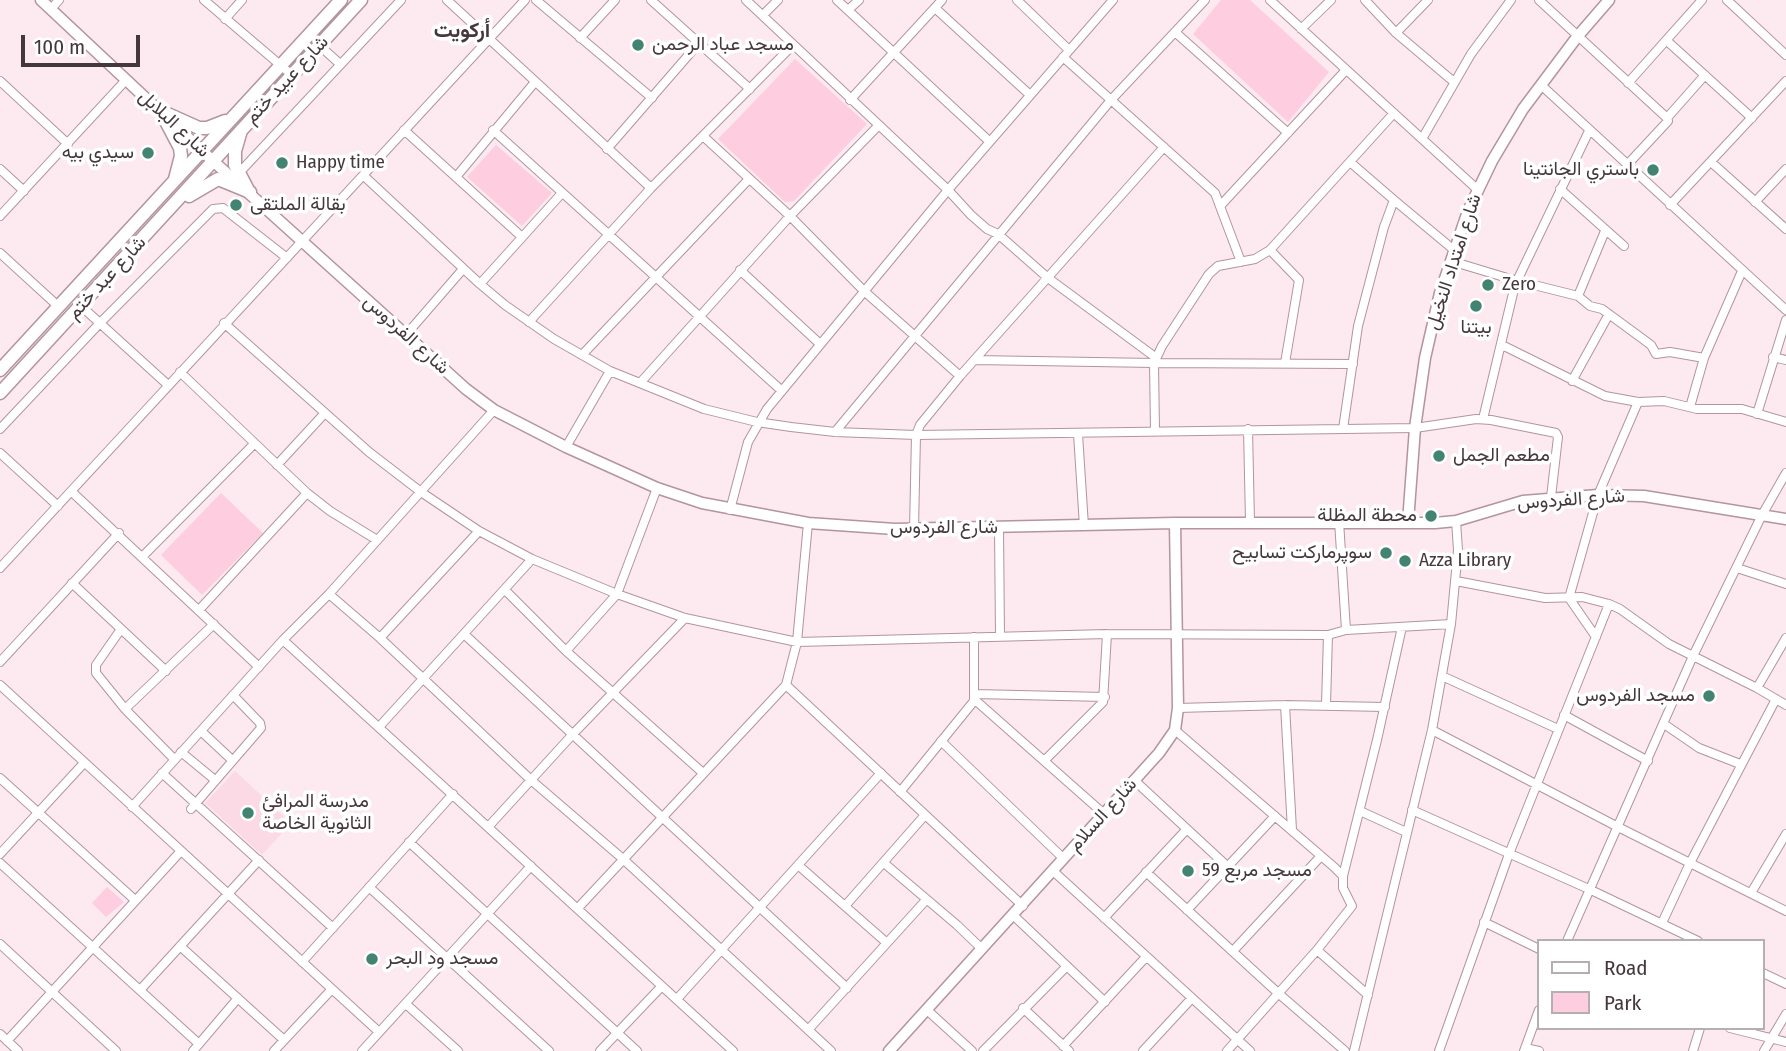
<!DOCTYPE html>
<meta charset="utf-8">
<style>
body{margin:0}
#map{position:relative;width:1786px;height:1051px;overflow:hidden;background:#fde9f0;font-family:"Fira Sans Condensed",sans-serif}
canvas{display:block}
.legend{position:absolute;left:1537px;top:939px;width:228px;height:91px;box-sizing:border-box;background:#fff;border:2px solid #b5afb1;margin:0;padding:9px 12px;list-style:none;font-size:21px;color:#45383d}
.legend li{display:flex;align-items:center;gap:14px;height:35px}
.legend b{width:35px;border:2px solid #b5afb1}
.scale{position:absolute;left:21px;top:35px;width:119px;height:32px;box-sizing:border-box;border:4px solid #45383d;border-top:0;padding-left:9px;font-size:21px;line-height:24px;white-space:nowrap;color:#45383d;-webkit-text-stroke:5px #fff;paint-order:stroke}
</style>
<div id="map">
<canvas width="1786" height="1051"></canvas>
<ul class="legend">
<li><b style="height:9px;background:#fff"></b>Road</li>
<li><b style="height:19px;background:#fecddf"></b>Park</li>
</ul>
<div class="scale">100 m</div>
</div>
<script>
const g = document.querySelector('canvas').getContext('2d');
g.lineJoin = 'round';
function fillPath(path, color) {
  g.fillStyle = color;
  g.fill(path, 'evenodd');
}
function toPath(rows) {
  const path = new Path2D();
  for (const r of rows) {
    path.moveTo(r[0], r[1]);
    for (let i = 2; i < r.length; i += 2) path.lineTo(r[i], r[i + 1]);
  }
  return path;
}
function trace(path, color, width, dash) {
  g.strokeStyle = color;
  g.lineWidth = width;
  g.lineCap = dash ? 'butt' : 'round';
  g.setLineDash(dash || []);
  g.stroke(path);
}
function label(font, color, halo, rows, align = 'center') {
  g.font = font + ' "Fira Sans Condensed",Vazirmatn,sans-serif';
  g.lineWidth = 7;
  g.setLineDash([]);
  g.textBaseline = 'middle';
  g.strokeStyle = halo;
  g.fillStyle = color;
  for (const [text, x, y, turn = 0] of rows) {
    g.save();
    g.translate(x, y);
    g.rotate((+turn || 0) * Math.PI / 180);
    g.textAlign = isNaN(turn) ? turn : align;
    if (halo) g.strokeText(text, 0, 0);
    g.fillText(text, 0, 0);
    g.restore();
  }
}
fillPath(toPath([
 [235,771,291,823,262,855,205,803]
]), '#fbdae6');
fillPath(toPath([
 [1221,0,1250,0,1329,72,1288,122,1193,34],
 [795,59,867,124,794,201,785,202,718,139],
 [496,145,552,193,522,226,467,177],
 [221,493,263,533,202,595,161,555],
 [107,887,124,902,106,917,92,903]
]), '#fecddf');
const minor = toPath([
 [204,0,292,75],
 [447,0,651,188],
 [536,0,652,98],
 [651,0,750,89],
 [746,0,948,190,971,215,987,229,998,234,1048,278,1155,357],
 [837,0,989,141],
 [1017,0,1069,50],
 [1270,0,1478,190],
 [1365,0,1396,33,1454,82],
 [1539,0,1667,118,1705,75],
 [1727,0,1786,55],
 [935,8,1030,95],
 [51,9,59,0],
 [848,10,859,0],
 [763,15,778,0],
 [225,19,242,0],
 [1301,29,1331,0],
 [1175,32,1288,133],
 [1396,33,1428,0],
 [580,38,615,0],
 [1666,40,1752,118],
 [319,45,340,64],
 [1063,57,1215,193,1241,262],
 [0,81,68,144],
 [1628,83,1702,0],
 [1541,85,1786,310],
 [850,100,942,0],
 [404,130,522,237],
 [493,130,782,391],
 [703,136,790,216,864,291,960,376],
 [1422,139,1471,54,1511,0],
 [607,149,699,43],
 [1711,162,1786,229],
 [1627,165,1668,121,1667,118],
 [0,169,24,191],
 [238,174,401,0],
 [364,176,480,284,505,305,554,339,610,371,704,409,757,422,791,427,835,432,916,435,1415,428,1476,419,1491,420,1556,433,1558,437,1551,497],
 [456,177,535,82],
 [1560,189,1624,246],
 [1394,200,1454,250],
 [1755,202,1786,169],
 [1221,205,1346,70],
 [1670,205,1786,81],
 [0,216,126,80],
 [1270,250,1299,280,1285,363],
 [0,253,59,307],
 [1451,261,1514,280,1578,296,1590,306,1602,309,1651,345,1656,354,1670,352,1704,358],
 [740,270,820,344],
 [480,284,562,193],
 [1578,296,1605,231],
 [81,306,168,385],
 [529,322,651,188,793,45],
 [224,323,369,452,421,492,479,531,532,559,617,594,685,618,797,642,1107,634,1328,635,1346,630,1451,624],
 [405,336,463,269],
 [1502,345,1605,396,1638,402,1664,401,1697,409,1742,409,1786,422],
 [582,355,749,179],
 [1773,357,1786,360],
 [975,360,1154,363,1155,430],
 [1353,364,1154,363,1162,346,1209,274,1218,266,1255,259,1270,250,1394,113],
 [180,372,307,493,330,511,377,540],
 [1572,381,1609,314],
 [640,383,790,216,878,126],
 [1690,407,1704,358,1742,271],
 [1757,414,1786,320],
 [1483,419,1515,285,1589,131],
 [0,429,100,323,213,209,223,208,287,258],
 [1248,429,1250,522],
 [1343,429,1358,326,1384,227,1394,200,1350,162],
 [835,432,1111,100,1205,0],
 [1078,434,1084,526],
 [566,447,610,371],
 [0,453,58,506],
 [277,465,324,414],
 [72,492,259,667],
 [730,510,748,442,767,409,948,190,1113,0],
 [1339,521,1346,630],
 [999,528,1000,636],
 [914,529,916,435,920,425,960,376,1164,147],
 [143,556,254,444],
 [0,568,525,0],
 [1737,568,1786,584],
 [1456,581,1545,598,1582,597,1609,604,1620,609,1669,644,1757,688,1786,705],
 [72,583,166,671],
 [505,590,566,651,703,773],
 [329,594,380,638,531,780,623,859,831,1051],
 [199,610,307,493],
 [121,629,96,665,96,673,125,709,174,759],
 [464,634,847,988],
 [1596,637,1569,598,1598,495,1638,402],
 [380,638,479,531],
 [283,640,733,1051],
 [566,651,617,594,657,488],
 [0,662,119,533],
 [1442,676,1558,729],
 [0,685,379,1032],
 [786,685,1023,906],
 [1757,688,1786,638],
 [975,694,1105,697],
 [974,699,1103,813],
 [1285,705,1292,830],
 [1326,705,1328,635],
 [1178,708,1285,705,1385,707],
 [125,709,214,624],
 [1564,715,1648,761],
 [1664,724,1699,748,1740,764],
 [379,727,532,559],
 [1175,730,1334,867,1343,876,1343,888,1352,906,1317,950,1227,1051],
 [1432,730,1618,827,1786,911],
 [201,731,232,760],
 [941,741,1063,858],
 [181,752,215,780],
 [1045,760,1103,702,1107,634],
 [162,773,333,928],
 [0,778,135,900],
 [1134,780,1228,867],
 [900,792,974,701,974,637],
 [132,807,283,640,329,594,494,410],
 [191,809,261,728,260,723,233,695],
 [1412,810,1591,890,1698,941],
 [1360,811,1406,832],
 [489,826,573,734,685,618],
 [409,842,637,1051],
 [0,854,84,763],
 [0,863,199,1044],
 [884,863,957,925,982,949],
 [798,865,887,943],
 [1052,870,1250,1051],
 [1146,872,1278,993,1345,1051],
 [1343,876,1377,740,1402,627],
 [369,887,549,1051],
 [1751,893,1786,834],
 [845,906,925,815],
 [578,908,786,685,797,642,808,523],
 [1187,910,1275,816],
 [1014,916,1105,1002],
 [1104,918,1187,829],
 [1484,922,1539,949],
 [1662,923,1690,863,1776,699],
 [1567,941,1693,656,1762,515,1786,473],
 [0,944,116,1051],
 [180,946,284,1040],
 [1317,950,1368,995],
 [1233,951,1321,856],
 [302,962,453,794],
 [1763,973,1786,984],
 [140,990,259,860],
 [677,999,881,773],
 [406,1004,458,1051],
 [1023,1008,1069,1051],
 [927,1010,972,1051],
 [1730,1028,1786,1042],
 [808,1030,926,900],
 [0,1034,18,1051],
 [7,1041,181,851],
 [1063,1046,1146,957],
 [1525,1048,1539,1051],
 [193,1051,238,998],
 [274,1051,332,989],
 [362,1051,531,866],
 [600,1051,661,987],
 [983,1051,1067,966],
 [1143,1051,1192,998],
 [1354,1051,1432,730,1451,624,1458,550,1456,521],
 [1439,1051,1509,854,1609,604],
 [1524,1051,1539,1010],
 [1693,1051,1700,1028],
 [1764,1051,1786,1014]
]);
const tertiary = toPath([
 [41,0,202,151,466,389,494,410,566,447,657,488,702,503,808,523,895,529,1175,523,1435,523,1456,521,1523,501,1598,495,1644,496,1786,519],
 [1408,522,1415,428,1425,358,1440,293,1468,211,1492,161,1523,109,1577,37,1609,0],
 [889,1051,1159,753,1175,730,1178,708,1175,523]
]);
const primary = toPath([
 [161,111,199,128,207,128,225,121],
 [161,112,180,148,181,156,175,179],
 [240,134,235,151,235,165,249,192],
 [189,196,218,179,250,192],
 [0,370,341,0],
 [0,393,361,0]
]);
trace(minor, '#b3949f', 10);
trace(tertiary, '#b3949f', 13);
trace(primary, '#b3949f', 15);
trace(minor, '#fff', 8);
trace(tertiary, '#fff', 10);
trace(primary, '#fff', 12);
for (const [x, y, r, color] of [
 [638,45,7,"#438372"],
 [148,153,7,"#438372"],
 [282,163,7,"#438372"],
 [1653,170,7,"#438372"],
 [236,205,7,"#438372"],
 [1488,285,7,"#438372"],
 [1476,306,7,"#438372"],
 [1439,456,7,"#438372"],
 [1431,516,7,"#438372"],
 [1386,553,7,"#438372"],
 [1405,561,7,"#438372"],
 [1709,696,7,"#438372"],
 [248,813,7,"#438372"],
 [1188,871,7,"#438372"],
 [372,959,7,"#438372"]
]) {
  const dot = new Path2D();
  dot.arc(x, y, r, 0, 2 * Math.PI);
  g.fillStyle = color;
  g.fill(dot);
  trace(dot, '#fff', 2.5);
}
label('19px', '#45383d', '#fff', [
 ["مسجد عباد الرحمن",652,45],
 ["سيدي بيه",134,153,"right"],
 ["Happy time",296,163],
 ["باستري الجانتينا",1639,170,"right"],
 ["بقالة الملتقى",250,205],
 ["Zero",1502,285],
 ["بيتنا",1476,328,"center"],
 ["مطعم الجمل",1453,456],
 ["محطة المظلة",1417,516,"right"],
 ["سوپرمارکت تسابيح",1372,553,"right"],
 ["Azza Library",1419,561],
 ["مسجد الفردوس",1695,696,"right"],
 ["مدرسة المرافئ",262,802],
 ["الثانوية الخاصة",262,824],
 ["مسجد مربع 59",1202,871],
 ["مسجد ود البحر",386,959]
], 'left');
label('19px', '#45383d', '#fff', [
 ["شارع عبيد ختم",287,80,-47],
 ["شارع البلابل",174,124,43],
 ["شارع امتداد النخيل",1454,262,-72],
 ["شارع عبد ختم",107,278,-47],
 ["شارع الفردوس",406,335,42],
 ["شارع الفردوس",1571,500,-4],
 ["شارع الفردوس",944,528],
 ["شارع السلام",1103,815,-48]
]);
label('bold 21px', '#45383d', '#fff', [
 ["أركويت",462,31]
]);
</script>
